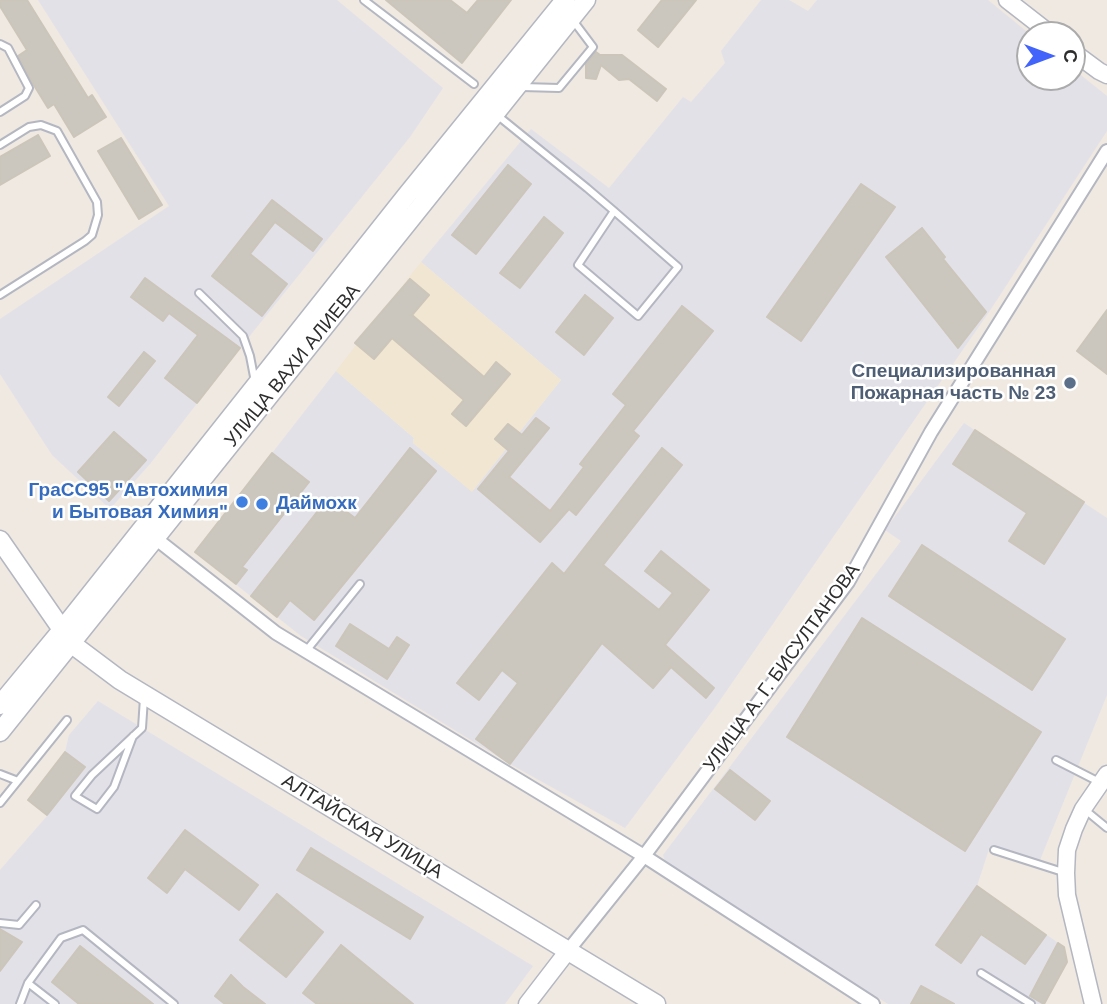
<!DOCTYPE html>
<meta charset="utf-8">
<style>
body{margin:0}
#map{position:relative;width:1107px;height:1004px;overflow:hidden;background:#efe9e1;font-family:Arial,sans-serif}
canvas{display:block}
.north{position:absolute;left:1016px;top:21px;width:70px;height:70px;box-sizing:border-box;background:#fff;border:2px solid #ababab;border-radius:50%;rotate:90deg;font-size:19px;font-weight:700;line-height:28px;text-align:center;color:#2e2e2e}
.north::after{content:'';display:block;margin:auto;width:24px;height:32px;background:#4264fb;clip-path:polygon(50% 0,100% 100%,50% 72%,0 100%)}
</style>
<div id="map">
<canvas width="1107" height="1004"></canvas>
<div class="north">С</div>
</div>
<script>
const g = document.querySelector('canvas').getContext('2d');
g.lineJoin = 'round';
function fillPath(path, color) {
  g.fillStyle = color;
  g.fill(path, 'evenodd');
}
function toPath(rows) {
  const path = new Path2D();
  for (const r of rows) {
    path.moveTo(r[0], r[1]);
    for (let i = 2; i < r.length; i += 2) path.lineTo(r[i], r[i + 1]);
  }
  return path;
}
function trace(path, color, width, dash) {
  g.strokeStyle = color;
  g.lineWidth = width;
  g.lineCap = dash ? 'butt' : 'round';
  g.setLineDash(dash || []);
  g.stroke(path);
}
function label(font, color, halo, rows, align = 'center') {
  g.font = font + ' Arial,sans-serif';
  g.lineWidth = 5;
  g.setLineDash([]);
  g.textBaseline = 'middle';
  g.strokeStyle = halo;
  g.fillStyle = color;
  for (const [text, x, y, turn = 0] of rows) {
    g.save();
    g.translate(x, y);
    g.rotate((+turn || 0) * Math.PI / 180);
    g.textAlign = isNaN(turn) ? turn : align;
    if (halo) g.strokeText(text, 0, 0);
    g.fillText(text, 0, 0);
    g.restore();
  }
}
fillPath(toPath([
 [38,0,337,0,443,88,410,137,240,348,150,464,110,509,52,455,0,374,0,319,169,206],
 [761,0,789,0,808,11,817,0,988,0,1031,35,1030,77,1072,77,1072,68,1107,96,1107,131,989,312,716,706,625,828,510,764,301,636,195,552,336,371,414,438,413,443,472,491,561,380,421,262,531,129,609,188,683,97,691,102,725,63,721,51],
 [964,423,1107,518,1107,695,1040,860,990,846,977,886,1064,947,1067,962,1045,1004,888,1004,665,861,663,855,901,541,885,530],
 [98,701,533,966,505,1004,0,1004,0,870,47,816,28,800,65,752,69,735]
]), '#e3e1e8');
fillPath(toPath([
 [421,262,561,380,472,492,413,443,414,438,336,371]
]), '#f0e6d1');
const building = toPath([
 [0,0,27,0,88,98,92,95,106,117,74,137,54,104,48,108,32,82,18,56,27,50,0,6,0,0],
 [386,0,450,0,467,13,478,0,511,0,462,63,386,0],
 [662,0,696,0,658,47,638,30,662,0],
 [596,52,600,55,622,55,666,89,657,101,629,79,619,80,601,65,596,79,586,78,586,64,596,52],
 [38,135,50,156,0,185,0,157,38,135],
 [121,138,162,205,139,219,98,151,121,138],
 [508,165,531,184,476,254,452,235,508,165],
 [861,184,895,207,801,341,767,317,861,184],
 [272,200,322,239,313,251,275,222,250,254,287,284,262,316,212,276,272,200],
 [544,217,563,233,520,288,500,273,544,217],
 [922,228,945,257,943,259,986,312,958,348,886,257,922,228],
 [145,278,240,348,197,403,165,378,198,335,169,313,163,321,131,297,145,278],
 [410,279,429,295,412,315,484,377,496,362,510,374,466,426,452,414,464,400,392,338,374,359,355,343,410,279],
 [585,295,613,318,584,355,556,332,585,295],
 [682,306,713,331,633,431,639,436,576,515,569,509,540,542,478,489,509,451,495,439,508,424,522,435,536,418,549,428,509,477,550,511,584,467,580,464,626,405,613,394,682,306],
 [1107,310,1107,374,1077,351,1107,310],
 [144,352,155,361,119,406,108,397,144,352],
 [975,430,1084,502,1044,564,1009,541,1027,513,953,464,975,430],
 [114,432,146,460,109,501,78,472,114,432],
 [410,448,436,471,314,620,290,600,277,617,251,596,328,498,355,518,410,448],
 [662,448,682,465,603,565,659,610,673,593,645,571,661,551,709,590,665,645,714,688,706,698,671,667,653,688,602,643,510,764,476,739,518,683,502,670,479,700,457,683,552,563,564,574,662,448],
 [272,453,309,482,242,567,247,570,236,584,195,552,272,453],
 [922,545,1065,639,1032,690,889,596,922,545],
 [862,618,1041,732,965,851,787,737,862,618],
 [350,624,389,649,397,637,409,645,387,679,336,646,350,624],
 [65,752,85,767,47,815,28,800,65,752],
 [730,770,770,801,755,820,715,789,730,770],
 [185,830,258,885,239,910,185,869,167,893,148,878,185,830],
 [311,848,423,917,410,939,297,870,311,848],
 [977,886,1046,935,1025,964,981,934,961,963,936,945,977,886],
 [277,894,323,932,286,977,240,940,277,894],
 [0,929,22,942,0,971,0,929],
 [1058,943,1064,947,1067,962,1044,1004,1030,996,1058,943],
 [341,945,413,1004,317,1004,303,993,341,945],
 [80,946,153,1004,79,1004,52,982,80,946],
 [231,975,243,987,265,1004,225,1004,215,996,231,975],
 [921,986,954,1004,911,1004,921,986]
]);
fillPath(building, '#cbc7bf');
trace(building, '#cbc5ba', 2);
const service = toPath([
 [364,0,474,84],
 [0,44,8,48,29,88,25,96,0,112],
 [522,87,559,88,593,47,572,19],
 [497,115,587,188,614,211,678,267,638,316,578,265,614,211],
 [0,145,29,127,41,125,57,131,97,202,98,215,92,235,85,241,0,295],
 [199,293,243,336,250,356,255,382],
 [306,651,360,584],
 [133,736,114,787,97,809,75,796,92,775,142,728,144,698],
 [1056,760,1101,783],
 [0,774,18,781],
 [0,803,67,720],
 [1084,809,1107,828],
 [994,850,1066,873],
 [0,923,19,925,36,905],
 [981,973,1031,1004],
 [28,983,55,1004],
 [20,1004,28,983,61,938,83,930,174,1004]
]);
const minor = toPath([
 [155,538,276,633,644,856,873,1004],
 [567,952,644,856,848,582,931,432,1107,151]
]);
const tertiary = toPath([
 [1007,0,1052,35],
 [1072,51,1099,71,1107,75],
 [527,1004,567,952],
 [1093,1004,1067,895,1066,873,1067,850,1074,829,1083,809,1107,774]
]);
const secondary = toPath([
 [0,540,72,644,120,680,656,1004],
 [0,705,62,630,406,196,565,0],
 [0,732,586,0]
]);
trace(service, '#b4b7c1', 10);
trace(minor, '#b4b7c1', 16);
trace(tertiary, '#b4b7c1', 19);
trace(secondary, '#b4b7c1', 21);
trace(service, '#fff', 6);
trace(minor, '#fff', 12);
trace(tertiary, '#fff', 16);
trace(secondary, '#fff', 18);
for (const [x, y, r, color] of [
 [1070,383,7,"#5c6f8a"],
 [242,502,7,"#3f7fe0"],
 [262,504,7,"#3f7fe0"]
]) {
  const dot = new Path2D();
  dot.arc(x, y, r, 0, 2 * Math.PI);
  g.fillStyle = color;
  g.fill(dot);
  trace(dot, '#fff', 2.5);
}
label('19px', '#2e2e2e', '#fff', [
 ["УЛИЦА ВАХИ АЛИЕВА",293,366,-51],
 ["УЛИЦА А. Г. БИСУЛТАНОВА",782,668,-54],
 ["АЛТАЙСКАЯ УЛИЦА",362,827,31]
]);
label('bold 19px', '#4e5e75', '#fff', [
 ["Специализированная",1056,372],
 ["Пожарная часть № 23",1056,394]
], 'right');
label('bold 19px', '#366cbe', '#fff', [
 ["ГраСС95 \"Автохимия",228,491],
 ["и Бытовая Химия\"",228,513],
 ["Даймохк",276,504,"left"]
], 'right');
</script>
